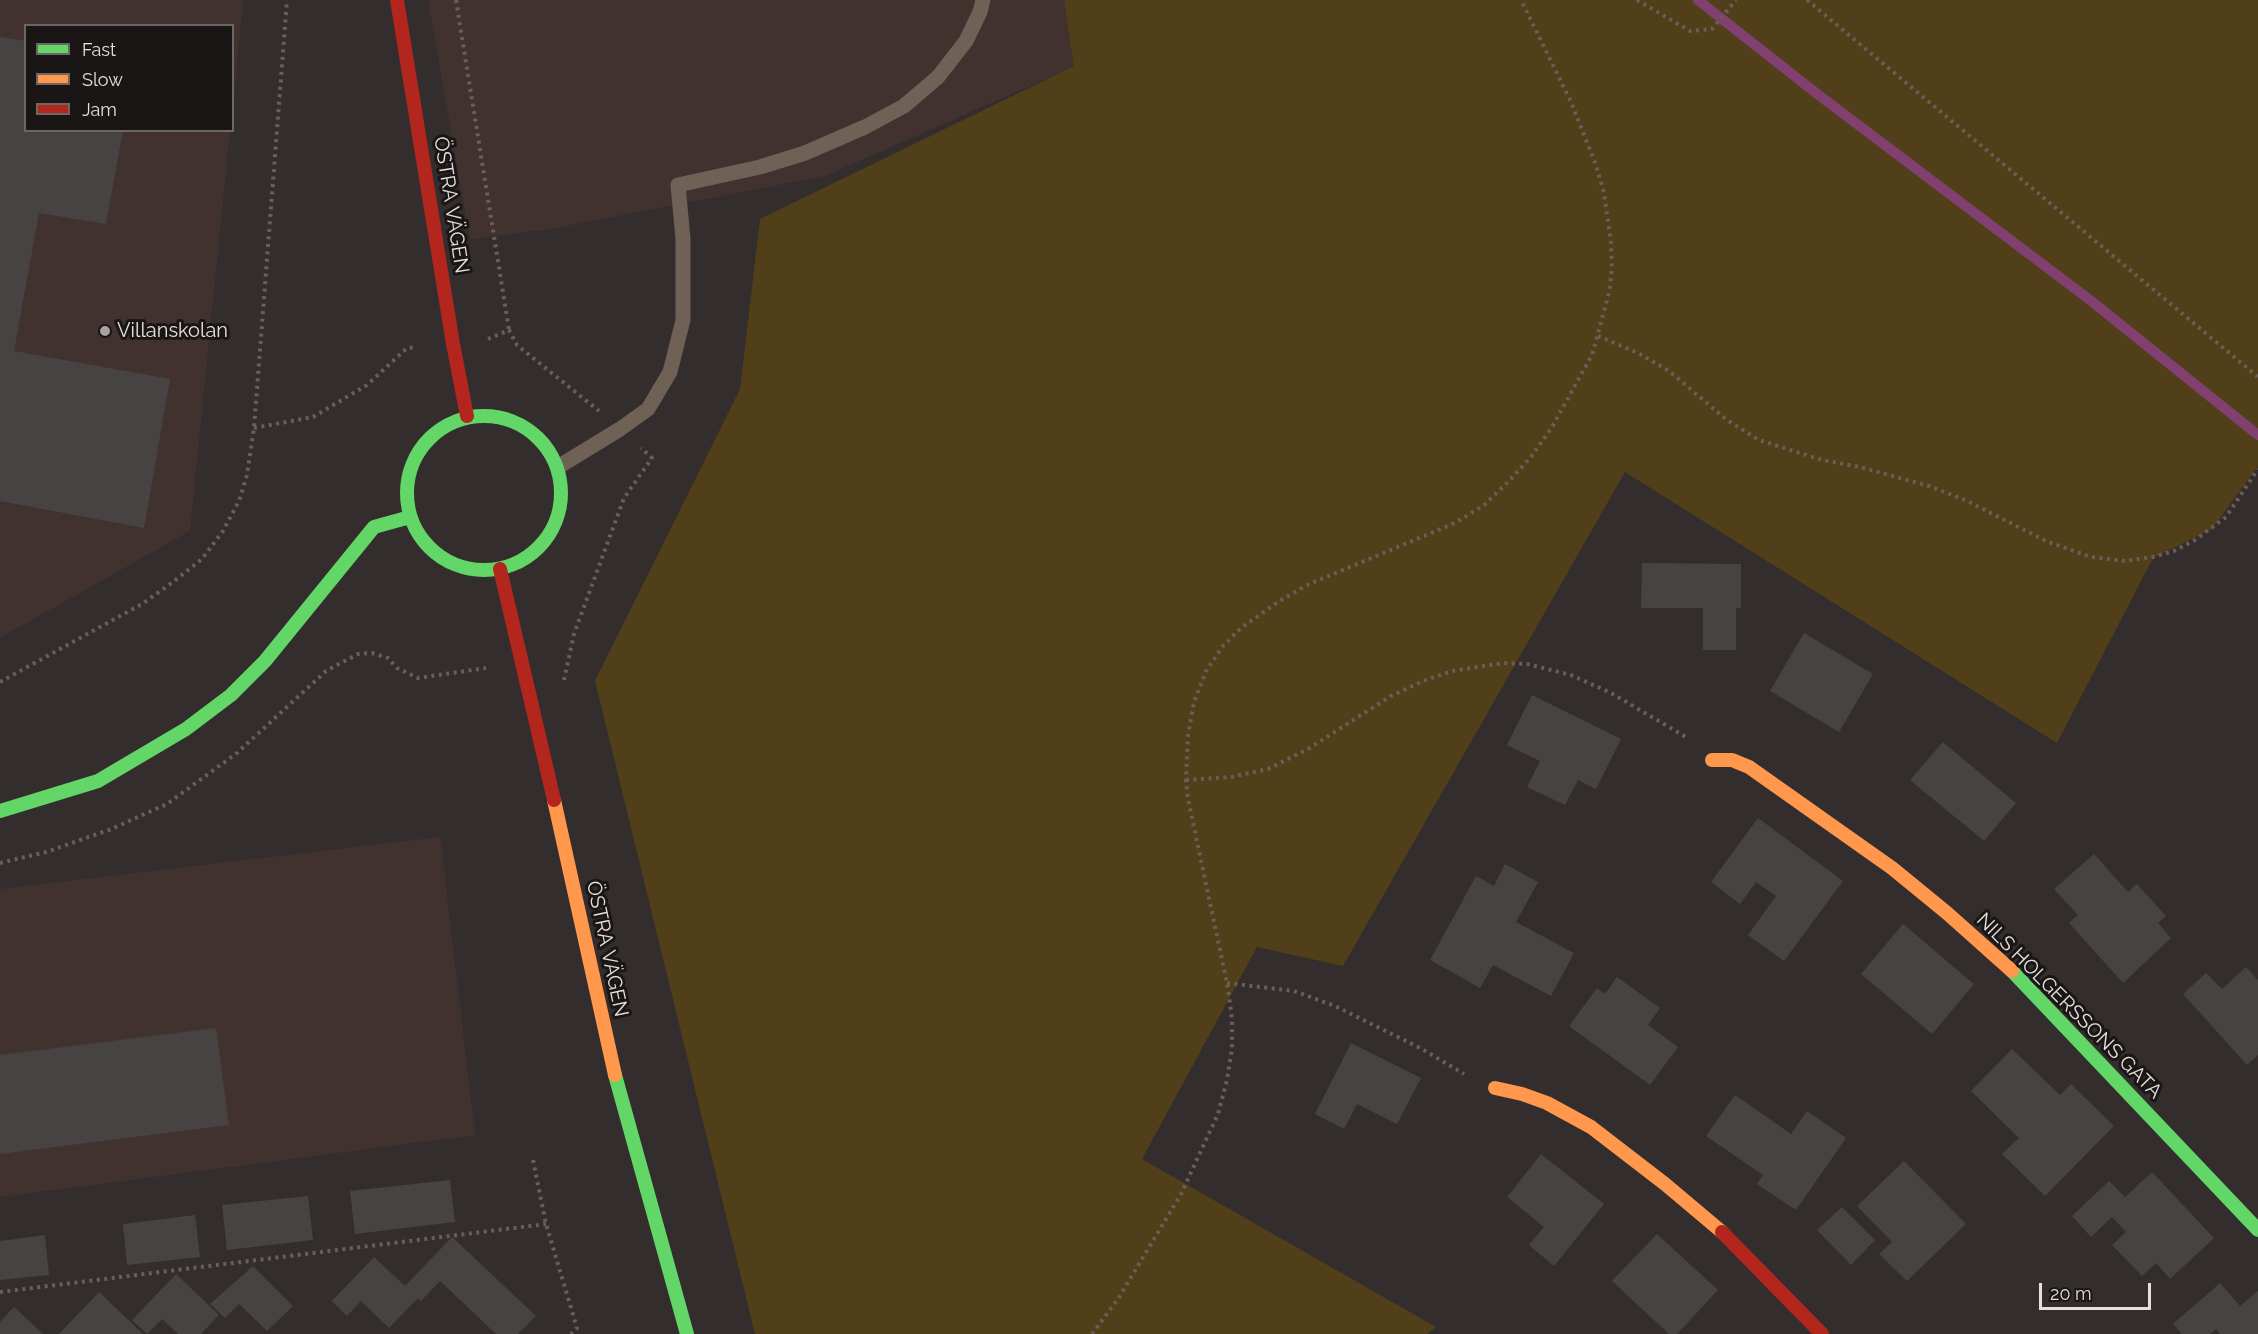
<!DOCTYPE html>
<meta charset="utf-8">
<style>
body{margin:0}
#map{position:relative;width:2258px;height:1334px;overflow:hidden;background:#332e2d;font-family:Raleway,sans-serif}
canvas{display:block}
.legend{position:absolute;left:24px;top:24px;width:210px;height:108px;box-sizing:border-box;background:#1a1615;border:2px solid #6c6665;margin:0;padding:8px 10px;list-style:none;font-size:18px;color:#e6dfdd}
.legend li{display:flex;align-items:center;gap:12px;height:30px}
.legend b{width:30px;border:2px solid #6c6665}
.scale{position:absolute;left:2039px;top:1283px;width:112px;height:27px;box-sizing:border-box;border:3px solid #e6dfdd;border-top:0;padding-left:8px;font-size:18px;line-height:21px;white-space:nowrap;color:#e6dfdd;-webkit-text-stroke:4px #1a1615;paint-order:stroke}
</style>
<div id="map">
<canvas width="2258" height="1334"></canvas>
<ul class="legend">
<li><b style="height:8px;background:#63d668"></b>Fast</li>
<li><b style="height:8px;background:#ff974d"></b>Slow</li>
<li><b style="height:8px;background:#b3261e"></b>Jam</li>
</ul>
<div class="scale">20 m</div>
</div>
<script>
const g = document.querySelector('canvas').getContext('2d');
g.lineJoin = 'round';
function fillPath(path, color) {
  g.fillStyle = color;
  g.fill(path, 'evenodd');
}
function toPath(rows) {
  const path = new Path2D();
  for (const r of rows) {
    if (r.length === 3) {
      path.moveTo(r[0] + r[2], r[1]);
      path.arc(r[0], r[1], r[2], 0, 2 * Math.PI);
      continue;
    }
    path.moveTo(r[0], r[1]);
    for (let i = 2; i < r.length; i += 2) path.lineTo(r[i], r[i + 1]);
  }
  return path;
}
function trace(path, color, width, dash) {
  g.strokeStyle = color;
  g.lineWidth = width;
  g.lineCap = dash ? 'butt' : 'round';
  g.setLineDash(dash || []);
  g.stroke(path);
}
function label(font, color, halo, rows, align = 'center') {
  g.font = font + ' Raleway,sans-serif';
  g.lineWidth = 6;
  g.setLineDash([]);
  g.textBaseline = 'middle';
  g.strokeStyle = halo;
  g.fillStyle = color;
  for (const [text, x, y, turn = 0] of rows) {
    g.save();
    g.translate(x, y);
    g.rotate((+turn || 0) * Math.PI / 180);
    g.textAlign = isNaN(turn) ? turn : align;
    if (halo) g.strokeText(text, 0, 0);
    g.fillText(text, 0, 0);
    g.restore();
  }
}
fillPath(toPath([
 [0,0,243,0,233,108,232,26,26,26,26,130,230,131,190,531,0,638],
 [428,0,1064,0,1075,66,825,176,550,229,470,239],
 [440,837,475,1135,0,1197,0,889]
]), '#42322f');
fillPath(toPath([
 [1064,0,2258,0,2258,466,2212,529,2153,558,2057,743,1625,472,1343,966,1257,947,1142,1159,1436,1327,1427,1334,755,1334,595,681,740,389,760,219,1074,66]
]), '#503f18');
trace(toPath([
 [1698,0,1816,93,2090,300,2258,435]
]), '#824070', 10);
fillPath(toPath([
 [0,37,26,41,26,130,123,130,106,224,39,213,14,351,170,379,144,528,0,501],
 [1642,563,1741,564,1741,608,1736,608,1736,650,1703,650,1703,608,1641,608],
 [1804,633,1873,674,1839,732,1770,691],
 [1532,695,1621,739,1596,789,1578,780,1565,805,1527,787,1540,761,1507,745],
 [1943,742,2016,803,1984,841,1910,780],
 [1758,818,1843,881,1784,961,1748,935,1776,896,1756,882,1740,904,1711,882],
 [2094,854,2128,892,2137,884,2166,916,2158,923,2171,938,2123,983,2069,923,2078,915,2054,889],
 [1505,864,1538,882,1516,922,1574,953,1551,996,1493,965,1480,988,1430,960,1476,876,1494,886],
 [1903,924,1974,984,1932,1034,1861,974],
 [2246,967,2258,980,2258,1055,2247,1065,2183,994,2206,973,2222,989],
 [1617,977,1660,1008,1648,1025,1678,1047,1650,1085,1569,1026,1597,988,1605,994],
 [216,1028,229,1125,0,1154,0,1055],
 [1351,1043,1421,1078,1397,1124,1357,1104,1344,1129,1315,1114],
 [2012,1049,2060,1095,2071,1084,2114,1126,2045,1196,2002,1154,2019,1138,1971,1091],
 [1735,1095,1791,1134,1807,1111,1846,1138,1796,1210,1757,1184,1763,1175,1706,1136],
 [1541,1154,1604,1204,1554,1266,1529,1245,1544,1227,1507,1197],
 [1904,1161,1966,1224,1907,1281,1879,1254,1892,1242,1857,1206],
 [2152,1172,2214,1238,2170,1279,2156,1263,2142,1276,2112,1245,2126,1232,2112,1217,2091,1237,2072,1216,2109,1181,2125,1197],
 [450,1180,455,1222,355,1234,350,1191],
 [308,1196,313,1240,227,1250,222,1205],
 [1842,1207,1875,1240,1851,1265,1817,1230],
 [195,1215,200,1257,127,1265,123,1224],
 [1657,1234,1718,1290,1677,1334,1669,1334,1612,1281],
 [45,1235,49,1275,0,1280,0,1241],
 [452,1237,536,1316,518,1334,496,1334,440,1281,421,1301,418,1298,389,1328,361,1301,347,1316,332,1301,374,1257,405,1286],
 [253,1266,293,1306,267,1331,239,1304,225,1318,210,1304],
 [176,1274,219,1315,201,1334,178,1334,162,1319,147,1334,132,1320],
 [2220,1283,2240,1306,2258,1291,2258,1334,2220,1334,2216,1329,2210,1334,2182,1334,2173,1324],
 [99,1292,143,1334,59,1334],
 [14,1307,43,1334,0,1334,0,1322]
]), '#474343');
trace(toPath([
 [456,0,509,330],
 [1637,0,1690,31,1712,29,1736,0],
 [1807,0,2258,377],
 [1598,336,1638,353,1669,371,1727,420,1759,440,1822,460,1860,467,1929,486,1965,500,2046,541,2091,557,2125,561,2153,557,2174,551,2195,540,2226,517,2258,469],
 [488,339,509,330,517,345,599,411],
 [254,428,313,417,367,385,407,348,417,347],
 [564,680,574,634,624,498,652,458,641,448],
 [0,682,142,604,173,582,202,559,223,531,239,501,247,475,254,428,287,0],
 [1186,780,1231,777,1268,769,1308,749,1391,696,1423,681,1452,671,1503,663,1527,664,1571,675,1611,693,1686,737],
 [0,863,46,852,109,830,167,804,237,753,326,671,358,654,372,653,388,658,397,668,418,678,486,668],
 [1227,983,1294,991,1335,1006,1422,1049,1464,1074],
 [533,1160,546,1224,577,1328,571,1334],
 [0,1292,546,1224],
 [1092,1334,1118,1299,1181,1194,1218,1114,1227,1080,1232,1049,1232,1020,1228,988,1188,799,1186,780,1188,735,1194,702,1206,671,1223,646,1241,628,1278,602,1307,585,1455,523,1484,505,1509,481,1531,457,1552,427,1592,355,1609,293,1612,269,1611,243,1604,193,1596,165,1571,102,1521,0]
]), '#695f58', 4, [3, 4.5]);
trace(toPath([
 [558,467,620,429,648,409,670,372,683,320,683,239,678,185,760,167,805,153,865,127,904,106,938,77,966,41,980,12,983,0]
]), '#6f6156', 15);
trace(toPath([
 [484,493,77],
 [0,811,98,781,186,729,231,695,265,661,374,527,410,517],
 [2012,971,2258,1230],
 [615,1075,687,1334]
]), '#63d668', 14);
trace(toPath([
 [1712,760,1732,760,1749,767,1892,868,1947,913,2012,971],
 [554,800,615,1075],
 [1495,1088,1522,1094,1547,1103,1591,1127,1665,1184,1722,1232]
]), '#ff974d', 14);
trace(toPath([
 [397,0,453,344,467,416],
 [500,569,554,800],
 [1722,1232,1822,1334]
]), '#b3261e', 14);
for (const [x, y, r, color] of [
 [105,331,6,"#a7a19f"]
]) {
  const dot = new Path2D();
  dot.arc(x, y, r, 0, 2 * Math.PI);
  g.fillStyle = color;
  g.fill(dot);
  trace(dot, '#1a1615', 2);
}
label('20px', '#e6dfdd', '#1a1615', [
 ["ÖSTRA VÄGEN",451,205,81],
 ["ÖSTRA VÄGEN",607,949,78],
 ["NILS HOLGERSSONS GATA",2069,1006,45]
]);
label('20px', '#e6dfdd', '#1a1615', [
 ["Villanskolan",117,331]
], 'left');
</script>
